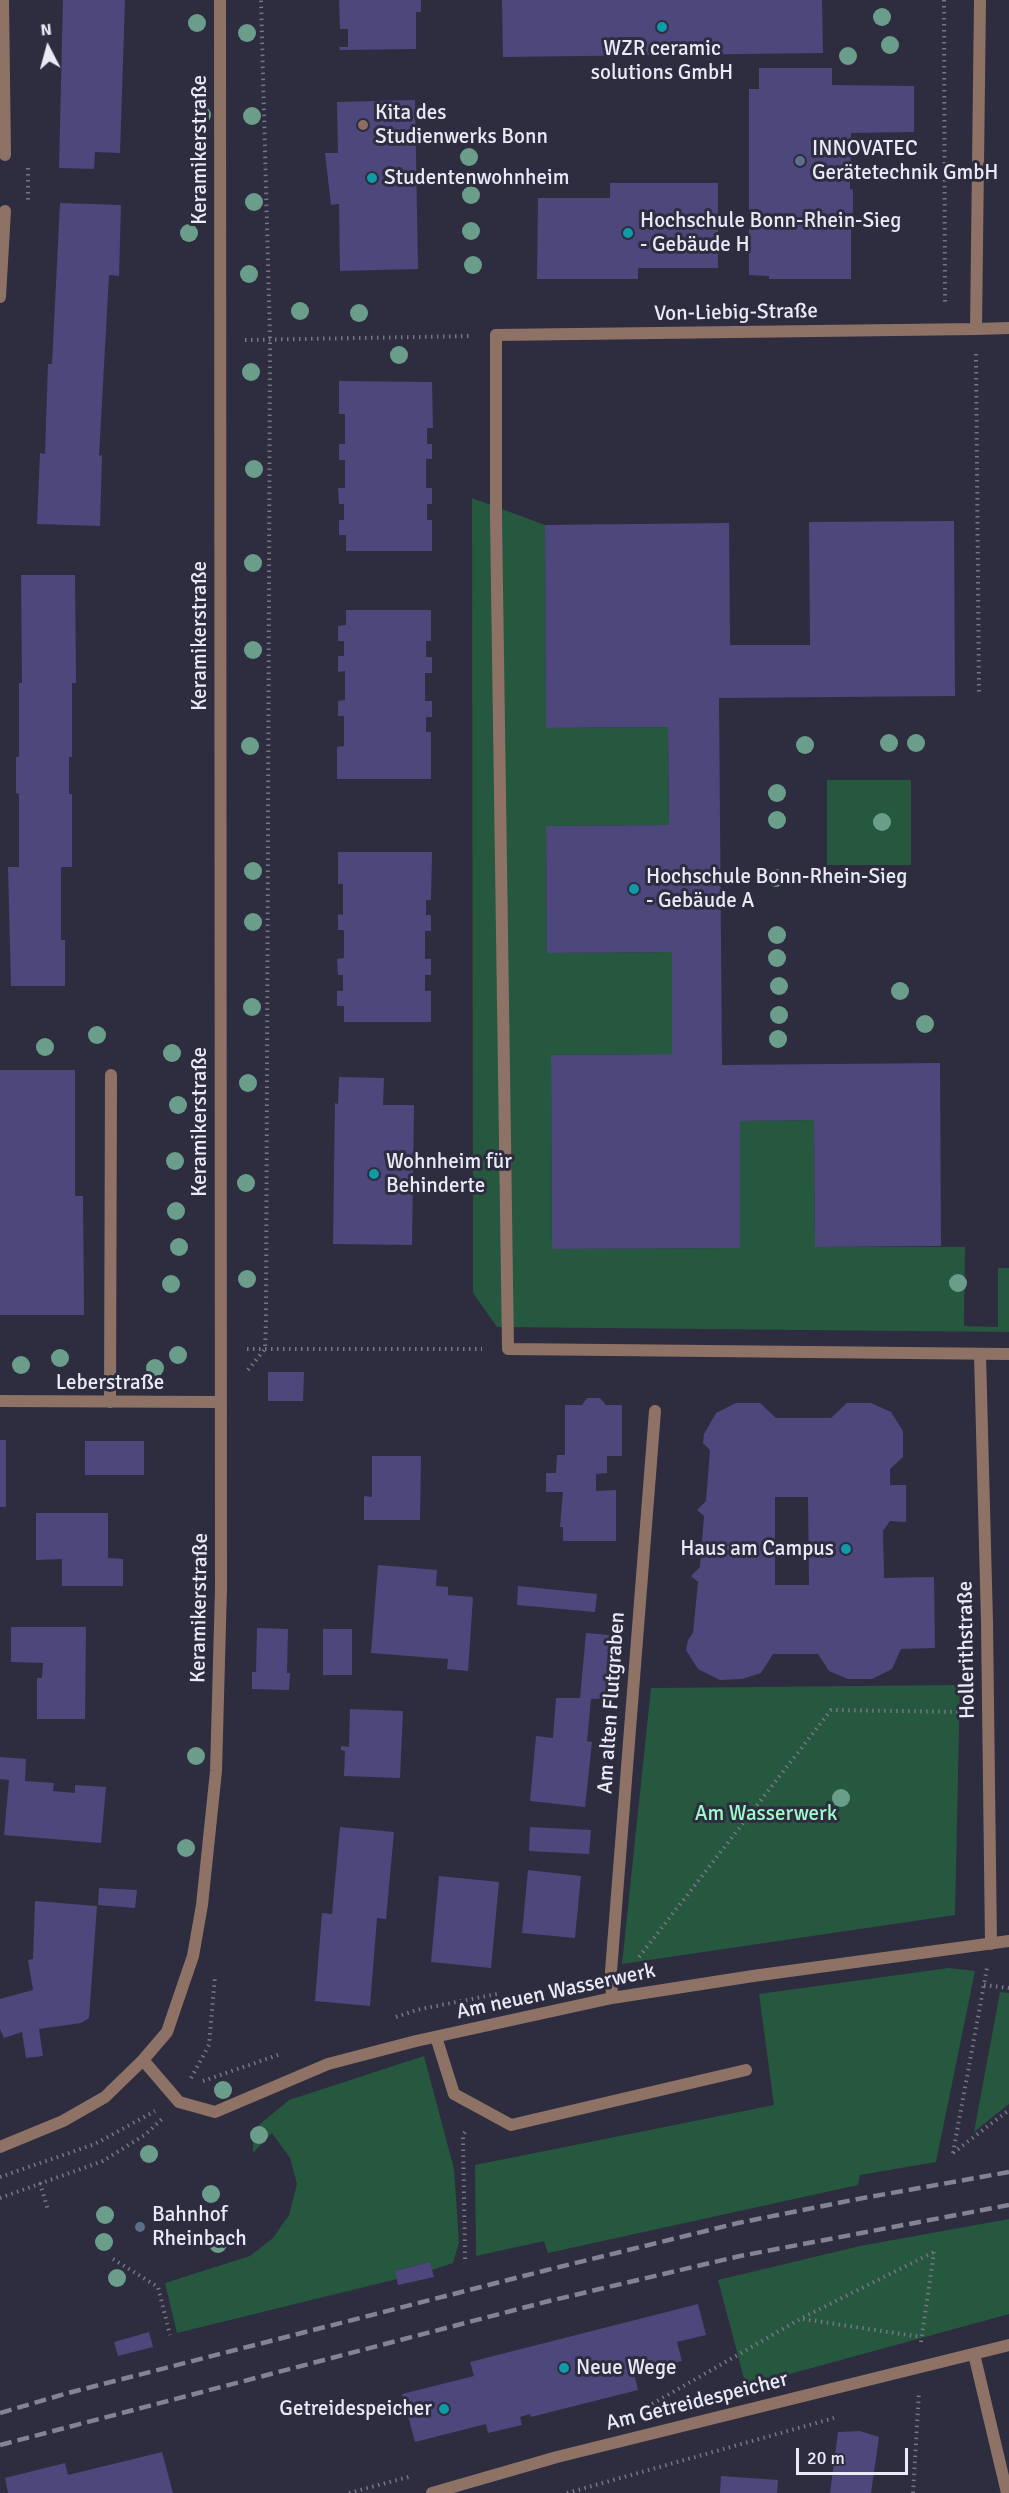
<!DOCTYPE html>
<meta charset="utf-8">
<style>
body{margin:0}
#map{position:relative;width:1009px;height:2493px;overflow:hidden;background:#2e2c3f;font-family:Signika,sans-serif}
canvas{display:block}
.north{position:absolute;left:18px;top:18px;width:60px;height:60px;-webkit-text-stroke:4px #2e2c3f;paint-order:stroke;rotate:354deg;font-size:16px;font-weight:700;line-height:24px;text-align:center;color:#eaeaf6}
.north::after{content:'';display:block;margin:auto;width:21px;height:27px;background:#eaeaf6;clip-path:polygon(50% 0,100% 100%,50% 72%,0 100%)}
.scale{position:absolute;left:796px;top:2448px;width:112px;height:27px;box-sizing:border-box;border:3px solid #eaeaf6;border-top:0;padding-left:8px;font-size:18px;line-height:21px;white-space:nowrap;color:#eaeaf6;-webkit-text-stroke:4px #2e2c3f;paint-order:stroke}
</style>
<div id="map">
<canvas width="1009" height="2493"></canvas>
<div class="north">N</div>
<div class="scale">20 m</div>
</div>
<script>
const g = document.querySelector('canvas').getContext('2d');
g.lineJoin = 'round';
function fillPath(path, color) {
  g.fillStyle = color;
  g.fill(path, 'evenodd');
}
function toPath(rows) {
  const path = new Path2D();
  for (const r of rows) {
    path.moveTo(r[0], r[1]);
    for (let i = 2; i < r.length; i += 2) path.lineTo(r[i], r[i + 1]);
  }
  return path;
}
function trace(path, color, width, dash) {
  g.strokeStyle = color;
  g.lineWidth = width;
  g.lineCap = dash ? 'butt' : 'round';
  g.setLineDash(dash || []);
  g.stroke(path);
}
function label(font, color, halo, rows, align = 'center') {
  g.font = font + ' Signika,sans-serif';
  g.lineWidth = 6;
  g.setLineDash([]);
  g.textBaseline = 'middle';
  g.strokeStyle = halo;
  g.fillStyle = color;
  for (const [text, x, y, turn = 0] of rows) {
    g.save();
    g.translate(x, y);
    g.rotate((+turn || 0) * Math.PI / 180);
    g.textAlign = isNaN(turn) ? turn : align;
    if (halo) g.strokeText(text, 0, 0);
    g.fillText(text, 0, 0);
    g.restore();
  }
}
fillPath(toPath([
 [472,498,545,525,546,728,668,727,669,825,546,826,547,953,672,952,672,1054,551,1055,552,1249,740,1248,740,1121,814,1120,815,1247,965,1247,964,1326,998,1327,998,1268,1009,1268,1009,1332,497,1327,473,1293],
 [827,780,911,780,911,865,827,865],
 [960,1685,955,1915,622,1964,651,1688],
 [949,1968,975,1971,936,2162,860,2175,858,2185,548,2253,544,2241,476,2256,475,2165,774,2105,759,1994],
 [1000,1992,1009,1993,1009,2104,974,2132],
 [424,2056,454,2169,459,2243,453,2263,432,2270,430,2262,395,2271,397,2279,177,2333,165,2283,250,2256,273,2238,289,2215,297,2184,290,2158,272,2133,253,2153,253,2135,259,2125,289,2100],
 [1009,2219,1009,2314,746,2386,718,2280,860,2246]
]), '#25583f');
fillPath(toPath([
 [63,0,125,0,120,153,95,152,94,169,59,168],
 [339,0,421,0,421,12,416,12,416,49,340,50,339,47,348,47,348,29,340,29],
 [502,0,822,0,823,53,503,57],
 [759,68,832,68,832,85,914,86,914,132,851,133,850,189,853,190,853,225,851,224,851,279,769,279,769,276,749,275,749,89,759,89],
 [415,100,418,269,340,271,339,204,331,205,325,153,338,153,337,102],
 [610,183,718,183,718,268,638,268,638,279,537,279,538,198,610,198],
 [60,203,121,205,119,276,109,275,99,456,102,455,100,526,37,524,40,453,45,454,48,364,52,364],
 [339,381,432,382,433,428,427,428,427,444,432,444,432,459,426,459,426,488,432,488,432,504,427,504,427,520,432,520,432,551,346,551,346,535,339,535,339,520,344,520,344,504,339,504,338,488,345,488,345,460,339,460,339,444,345,444,345,414,339,414],
 [954,521,955,696,719,698,722,1065,940,1063,941,1246,815,1247,814,1120,740,1121,740,1248,552,1249,551,1055,672,1054,672,952,547,953,546,826,669,825,668,727,546,728,545,525,729,523,730,645,810,645,809,522],
 [21,575,75,575,76,683,72,683,72,757,69,757,69,794,72,794,72,867,61,867,61,940,65,940,65,986,11,986,8,867,19,867,19,794,16,793,16,757,19,757,19,683,22,683],
 [346,610,431,610,431,641,426,641,426,657,432,657,432,673,425,673,425,701,432,701,432,717,426,717,426,732,431,732,431,779,337,779,337,747,344,746,344,716,338,716,338,701,345,700,345,671,338,672,338,656,344,656,344,641,338,641,338,626,346,625],
 [338,852,432,852,431,900,426,900,426,915,431,915,431,931,425,931,425,959,431,959,431,975,425,975,425,991,431,991,431,1022,344,1022,344,1006,337,1006,337,991,343,991,343,975,338,975,337,959,344,958,344,930,338,930,338,914,343,915,343,884,338,884],
 [0,1070,75,1070,75,1196,83,1196,84,1315,0,1315],
 [339,1077,384,1078,383,1105,414,1105,412,1245,333,1244,335,1103,338,1104],
 [268,1372,304,1372,303,1401,268,1401],
 [587,1398,600,1398,606,1405,622,1405,622,1456,607,1456,607,1473,596,1474,596,1491,616,1490,616,1541,563,1541,563,1527,560,1527,563,1492,546,1492,546,1473,556,1473,557,1455,565,1455,565,1405,582,1405],
 [736,1403,760,1403,776,1418,831,1418,847,1403,871,1403,891,1412,903,1431,903,1457,890,1469,890,1485,906,1485,906,1522,890,1521,883,1531,884,1578,934,1577,935,1648,901,1649,892,1669,872,1679,848,1679,829,1671,818,1654,773,1654,761,1673,742,1679,720,1680,698,1669,686,1650,688,1640,693,1633,698,1582,691,1576,700,1567,704,1516,697,1510,706,1501,710,1450,703,1443,704,1434,716,1413],
 [775,1497,808,1497,809,1585,775,1585],
 [0,1440,6,1440,6,1507,0,1507],
 [85,1441,144,1441,144,1475,85,1475],
 [372,1456,421,1456,420,1520,364,1520,364,1496,372,1497],
 [36,1513,108,1513,108,1558,123,1559,123,1586,62,1586,62,1559,36,1560],
 [378,1565,437,1570,436,1586,448,1587,448,1595,473,1597,468,1671,447,1669,448,1659,371,1653],
 [518,1586,597,1594,595,1612,517,1605],
 [11,1627,86,1627,85,1719,37,1719,37,1678,42,1678,43,1663,11,1662],
 [257,1628,288,1629,287,1673,290,1673,289,1690,252,1689,252,1672,256,1672],
 [323,1629,352,1629,352,1675,323,1675],
 [586,1633,620,1636,614,1698,591,1699,587,1741,592,1742,585,1807,530,1801,536,1736,553,1738,556,1698,580,1698],
 [350,1709,403,1711,400,1778,344,1776,345,1751,341,1750,341,1746,349,1747],
 [0,1757,26,1759,25,1781,54,1783,53,1791,75,1793,75,1785,106,1787,101,1843,4,1835,9,1780,0,1779],
 [340,1827,394,1832,386,1919,377,1918,370,2006,315,2001,322,1913,332,1914],
 [530,1827,591,1830,589,1854,529,1851],
 [528,1870,581,1876,575,1938,522,1933],
 [439,1876,499,1882,491,1968,431,1962],
 [99,1888,137,1890,135,1908,98,1905],
 [35,1901,97,1906,89,2018,81,2023,39,2029,43,2056,26,2058,22,2032,4,2038,0,2029,0,1999,33,1990,28,1960,33,1959],
 [430,2262,434,2277,398,2285,395,2271],
 [698,2304,706,2335,677,2342,682,2361,634,2373,638,2390,531,2417,530,2414,520,2417,522,2425,488,2433,486,2424,415,2442,402,2394,474,2376,470,2362],
 [149,2332,153,2347,118,2356,114,2342],
 [860,2431,879,2437,871,2493,830,2493,838,2432],
 [162,2452,173,2493,8,2493,5,2478,65,2463,68,2475],
 [721,2476,778,2480,777,2493,720,2493]
]), '#4e477c');
trace(toPath([
 [944,0,945,305],
 [28,168,28,200],
 [245,340,471,336],
 [976,354,979,695],
 [247,1349,482,1349],
 [248,1370,265,1349,266,1321,270,339,261,0],
 [639,1957,831,1710,963,1712],
 [984,1985,1009,1988],
 [396,2017,416,2010,497,1994],
 [191,2078,209,2045,215,1976],
 [203,2081,278,2055],
 [953,2153,987,1968],
 [953,2153,1009,2110],
 [0,2177,95,2144,155,2111],
 [40,2183,48,2210],
 [0,2198,103,2161,146,2134,162,2119],
 [113,2259,158,2287,170,2335],
 [465,2259,463,2135,467,2129],
 [803,2319,921,2337],
 [921,2342,934,2252],
 [647,2407,802,2318,934,2252],
 [349,2493,412,2476],
 [567,2493,834,2418],
 [913,2493,919,2392]
]), '#777586', 4, [1.5, 4.5]);
trace(toPath([
 [496,335,496,517,508,1349,1009,1354],
 [110,1402,111,1075],
 [436,2037,454,2094,511,2125,746,2070]
]), '#8d7265', 12);
trace(toPath([
 [3,0,5,155],
 [980,0,976,329,1009,328],
 [0,297,5,211],
 [496,335,976,329],
 [980,1354,987,1622,991,1944],
 [0,1401,220,1402],
 [612,1998,611,1971,655,1411],
 [143,2060,179,2102,215,2112,328,2064,416,2041,612,1998,753,1976,1009,1941],
 [974,2354,1007,2493],
 [432,2493,557,2457,1009,2345]
]), '#8d7265', 12);
trace(toPath([
 [0,2147,63,2121,105,2097,143,2060,167,2032,193,1956,202,1905,216,1771,221,1588,220,0]
]), '#8d7265', 12);
trace(toPath([
 [0,2413,68,2393,543,2271,738,2223,858,2199,1009,2172],
 [0,2445,549,2301,740,2256,1009,2205]
]), '#848393', 4.5, [12, 6]);
g.fillStyle = '#6a9e8a';
for (const [x, y] of [
 [882,17],
 [197,23],
 [247,33],
 [890,45],
 [848,56],
 [202,115],
 [252,116],
 [469,157],
 [471,195],
 [254,202],
 [471,231],
 [189,233],
 [473,265],
 [249,274],
 [300,311],
 [359,313],
 [399,355],
 [251,372],
 [254,469],
 [253,563],
 [253,650],
 [889,743],
 [916,743],
 [805,745],
 [250,746],
 [777,793],
 [777,820],
 [882,822],
 [253,871],
 [776,878],
 [253,922],
 [777,935],
 [777,958],
 [779,986],
 [900,991],
 [252,1007],
 [779,1015],
 [925,1024],
 [97,1035],
 [778,1039],
 [45,1047],
 [172,1053],
 [248,1083],
 [178,1105],
 [175,1161],
 [246,1183],
 [176,1211],
 [179,1247],
 [247,1279],
 [958,1283],
 [171,1284],
 [178,1355],
 [60,1358],
 [21,1365],
 [155,1368],
 [196,1756],
 [841,1798],
 [186,1848],
 [223,2090],
 [259,2135],
 [149,2154],
 [211,2194],
 [105,2215],
 [104,2242],
 [218,2244],
 [117,2278]
]) {
  g.beginPath();
  g.arc(x, y, 9, 0, 2 * Math.PI);
  g.fill();
}
for (const [x, y, r, color] of [
 [662,27,6,"#0f9aa8"],
 [363,125,6,"#8d6e63"],
 [800,161,6,"#5c6f8a"],
 [372,178,6,"#0f9aa8"],
 [628,233,6,"#0f9aa8"],
 [634,889,6,"#0f9aa8"],
 [374,1174,6,"#0f9aa8"],
 [846,1549,6,"#0f9aa8"],
 [140,2227,6,"#5c6f8a"],
 [564,2368,6,"#0f9aa8"],
 [444,2409,6,"#0f9aa8"]
]) {
  const dot = new Path2D();
  dot.arc(x, y, r, 0, 2 * Math.PI);
  g.fillStyle = color;
  g.fill(dot);
  trace(dot, '#2e2c3f', 2);
}
label('21px', '#eaeaf6', '#2e2c3f', [
 ["WZR ceramic",662,49,"center"],
 ["solutions GmbH",662,73,"center"],
 ["Kita des",375,113],
 ["Studienwerks Bonn",375,137],
 ["INNOVATEC",812,149],
 ["Gerätetechnik GmbH",812,173],
 ["Studentenwohnheim",384,178],
 ["Hochschule Bonn-Rhein-Sieg",640,221],
 ["- Gebäude H",640,245],
 ["Hochschule Bonn-Rhein-Sieg",646,877],
 ["- Gebäude A",646,901],
 ["Wohnheim für",386,1162],
 ["Behinderte",386,1186],
 ["Haus am Campus",834,1549,"right"],
 ["Bahnhof",152,2215],
 ["Rheinbach",152,2239],
 ["Neue Wege",576,2368],
 ["Getreidespeicher",432,2409,"right"]
], 'left');
label('21px', '#eaeaf6', '#2e2c3f', [
 ["Keramikerstraße",200,150,-90],
 ["Von-Liebig-Straße",736,313,-1],
 ["Keramikerstraße",200,636,-90],
 ["Keramikerstraße",200,1122,-90],
 ["Leberstraße",110,1383],
 ["Keramikerstraße",200,1608,-89],
 ["Hollerithstraße",967,1650,-91],
 ["Am alten Flutgraben",612,1703,-86],
 ["Am neuen Wasserwerk",556,1992,-12],
 ["Am Getreidespeicher",697,2402,-14]
]);
label('21px', '#9cfbc8', '#2e2c3f', [
 ["Am Wasserwerk",766,1814]
]);
</script>
